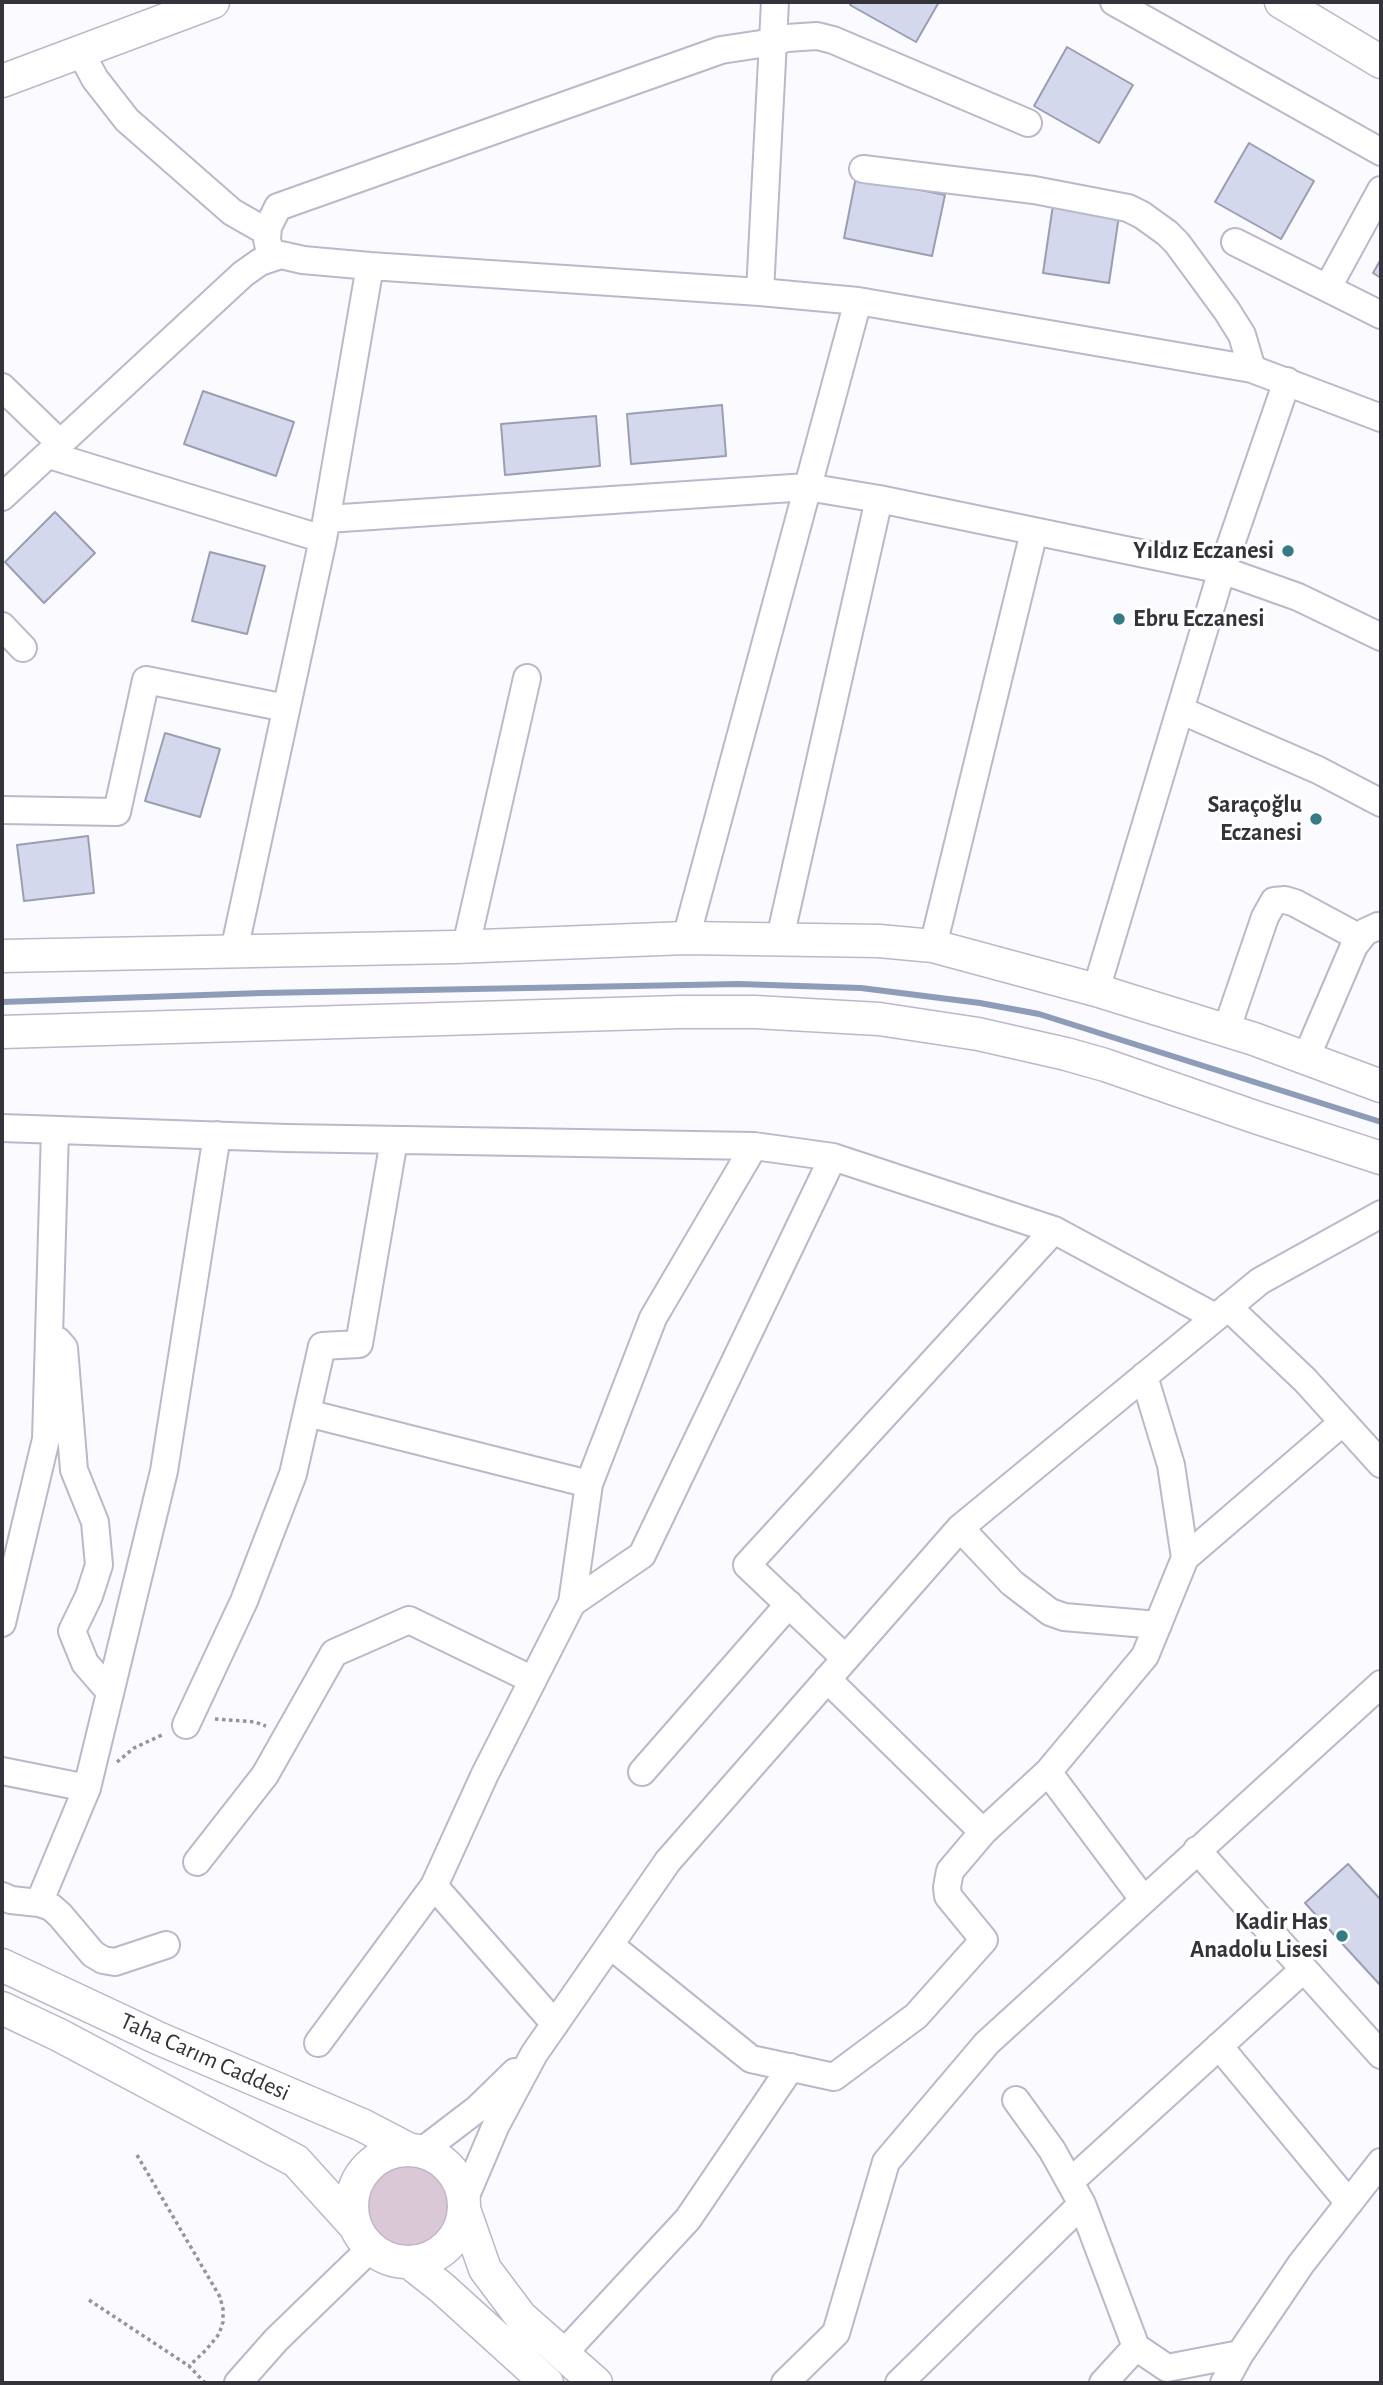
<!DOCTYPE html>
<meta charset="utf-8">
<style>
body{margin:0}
#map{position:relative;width:1383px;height:2385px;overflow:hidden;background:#fbfaff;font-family:"Alegreya Sans",sans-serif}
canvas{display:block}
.frame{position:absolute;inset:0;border:4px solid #34323a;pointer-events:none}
</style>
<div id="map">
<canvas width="1383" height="2385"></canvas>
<div class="frame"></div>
</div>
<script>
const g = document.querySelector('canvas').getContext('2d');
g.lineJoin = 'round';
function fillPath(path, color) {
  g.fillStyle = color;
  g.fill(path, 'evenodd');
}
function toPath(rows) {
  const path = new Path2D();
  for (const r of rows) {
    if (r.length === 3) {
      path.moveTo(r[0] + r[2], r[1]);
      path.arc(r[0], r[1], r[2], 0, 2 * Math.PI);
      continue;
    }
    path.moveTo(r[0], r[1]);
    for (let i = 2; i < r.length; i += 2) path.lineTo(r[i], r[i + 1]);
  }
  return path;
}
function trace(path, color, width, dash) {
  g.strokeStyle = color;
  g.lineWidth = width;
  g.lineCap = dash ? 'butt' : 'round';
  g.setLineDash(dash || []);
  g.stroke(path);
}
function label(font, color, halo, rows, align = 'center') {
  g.font = font + ' "Alegreya Sans",sans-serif';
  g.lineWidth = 6;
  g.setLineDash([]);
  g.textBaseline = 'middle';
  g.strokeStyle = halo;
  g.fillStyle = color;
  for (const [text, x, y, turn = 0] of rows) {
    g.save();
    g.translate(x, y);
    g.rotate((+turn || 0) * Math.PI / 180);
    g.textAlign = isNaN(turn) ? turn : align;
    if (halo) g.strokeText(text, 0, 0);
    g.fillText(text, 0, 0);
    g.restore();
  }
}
fillPath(toPath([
 [408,2206,42]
]), '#dac8d6');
trace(toPath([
 [2,1002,262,993,739,984,861,988,980,1003,1039,1014,1381,1122]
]), '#8d9db9', 6);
const building = toPath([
 [852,2,939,2,916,42,850,5,852,2],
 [1067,47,1133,85,1099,143,1034,106,1067,47],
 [1249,143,1314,181,1281,239,1215,202,1249,143],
 [856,177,945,195,932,256,844,238,856,177],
 [1054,198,1120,209,1109,283,1043,273,1054,198],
 [1381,259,1381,278,1373,273,1381,259],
 [203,391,294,422,276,476,184,444,203,391],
 [722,405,726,456,631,464,627,414,722,405],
 [596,416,600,466,505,475,501,424,596,416],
 [55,512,95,553,44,603,5,562,55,512],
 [210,552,265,566,247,634,192,621,210,552],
 [165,733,220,749,200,817,145,801,165,733],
 [88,836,94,893,24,901,17,845,88,836],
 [1348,1864,1381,1900,1381,1986,1305,1903,1348,1864]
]);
fillPath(building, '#d4d8ed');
trace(building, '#9a9eb2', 2);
const minor = toPath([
 [1114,2,1381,152],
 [80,51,95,79,127,120,232,212,267,232],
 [863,169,1034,190,1128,208,1142,215,1167,233,1177,243,1227,311,1242,335,1252,369],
 [1235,242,1381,315],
 [271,258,267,239,268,227,278,207,721,50,774,42,787,38,817,36,833,40,1028,123],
 [1328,287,1381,190],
 [760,292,775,2],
 [2,387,61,444],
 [49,455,323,539],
 [2,497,243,274,260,262,281,255,303,260,370,266,760,292,858,301,1252,369,1381,418],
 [327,519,807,487,879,499,1222,570,1298,597,1381,637],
 [2,626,23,648],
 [1180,710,1318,770,1381,803],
 [2,810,117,812,146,680,286,708],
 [686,938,858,301],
 [780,938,879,499],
 [466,946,527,678],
 [933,946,1034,532],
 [234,951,323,539,370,266],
 [1096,990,1222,570,1287,381],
 [1226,1031,1265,917,1274,901,1285,900,1295,903,1360,938],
 [1306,1058,1354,946,1365,932,1378,926,1381,927],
 [2,1128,286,1138,754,1146,833,1157,1054,1230,1215,1317],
 [1228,1307,1305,1380,1381,1464],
 [58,1341,64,1348,74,1470,95,1522,99,1565,89,1596,72,1631,85,1663,110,1692],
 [1144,1376,1171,1465,1185,1558],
 [307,1413,589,1484],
 [960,1528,1012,1583,1050,1612,1064,1617,1158,1625],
 [572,1603,642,1555,833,1157],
 [2,1623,46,1439,55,1130],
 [845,1658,747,1565,1054,1230],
 [827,1679,983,1832,1048,1772],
 [186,1725,244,1601,293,1474,322,1346,359,1344,394,1140],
 [2,1771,87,1788],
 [642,1772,789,1604],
 [1197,1850,1381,2055],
 [197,1862,265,1775,334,1653,409,1620,533,1680],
 [434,1886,555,2024],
 [2,1896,11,1900,39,1903,51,1907,60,1915,93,1954,103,1960,115,1962,166,1945],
 [1143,1899,1048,1772,1145,1656,1185,1558,1343,1422],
 [39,1903,87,1788,164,1471,217,1135],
 [610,1945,751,2059,834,2077,916,2016,984,1940,948,1896,947,1887,950,1871,983,1832],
 [318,2043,434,1886,485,1774,572,1603,589,1484,653,1318,754,1146],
 [1219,2046,1349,2203],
 [1016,2100,1052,2150,1082,2204,1136,2347,1103,2383],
 [422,2151,477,2109,515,2072],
 [1070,2182,1304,1969],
 [465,2198,496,2125,534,2054,668,1861,960,1528,1260,1281,1381,1214],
 [1136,2347,1167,2368,1240,2354],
 [563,2354,688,2219,791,2067],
 [238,2383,276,2340,371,2248],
 [785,2383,836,2333,886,2162,987,2043,1381,1684],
 [899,2383,1082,2204],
 [1224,2383,1240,2354,1301,2264,1381,2162]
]);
const major = toPath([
 [1281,2,1381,62],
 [2,81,213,2],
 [2,956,455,947,686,938,879,941,933,946,1096,990,1254,1039,1381,1086],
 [2,1032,680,1012,755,1012,879,1019,978,1034,1066,1054,1105,1065,1255,1117,1381,1158],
 [2,1965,160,2039,362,2125,408,2149],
 [2,2008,59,2035,296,2161,355,2226],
 [408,2206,56],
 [465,2212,485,2269,521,2317,596,2383],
 [409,2262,442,2288,547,2383]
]);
trace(minor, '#bcb7cc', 30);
trace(major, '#bcb7cc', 35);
trace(toPath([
 [215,1719,255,1722,266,1726],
 [117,1762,134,1748,164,1734],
 [137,2155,220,2297,223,2309,223,2322,219,2334,206,2350,189,2366],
 [89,2300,189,2366,205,2383]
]), '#95949a', 3.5, [3.5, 3.5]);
trace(minor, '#fff', 26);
trace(major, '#fff', 32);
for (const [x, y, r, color] of [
 [1288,551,7,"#347c85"],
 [1119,619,7,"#347c85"],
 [1316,819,7,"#347c85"],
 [1342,1936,7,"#347c85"]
]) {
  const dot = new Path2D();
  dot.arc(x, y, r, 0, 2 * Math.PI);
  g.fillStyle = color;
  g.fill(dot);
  trace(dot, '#fff', 2.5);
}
label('bold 24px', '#34323a', '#fff', [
 ["Yıldız Eczanesi",1274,551],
 ["Ebru Eczanesi",1133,619,"left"],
 ["Saraçoğlu",1302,805],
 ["Eczanesi",1302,833],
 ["Kadir Has",1328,1922],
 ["Anadolu Lisesi",1328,1950]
], 'right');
label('24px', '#34323a', '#fff', [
 ["Taha Carım Caddesi",205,2057,24]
]);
</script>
